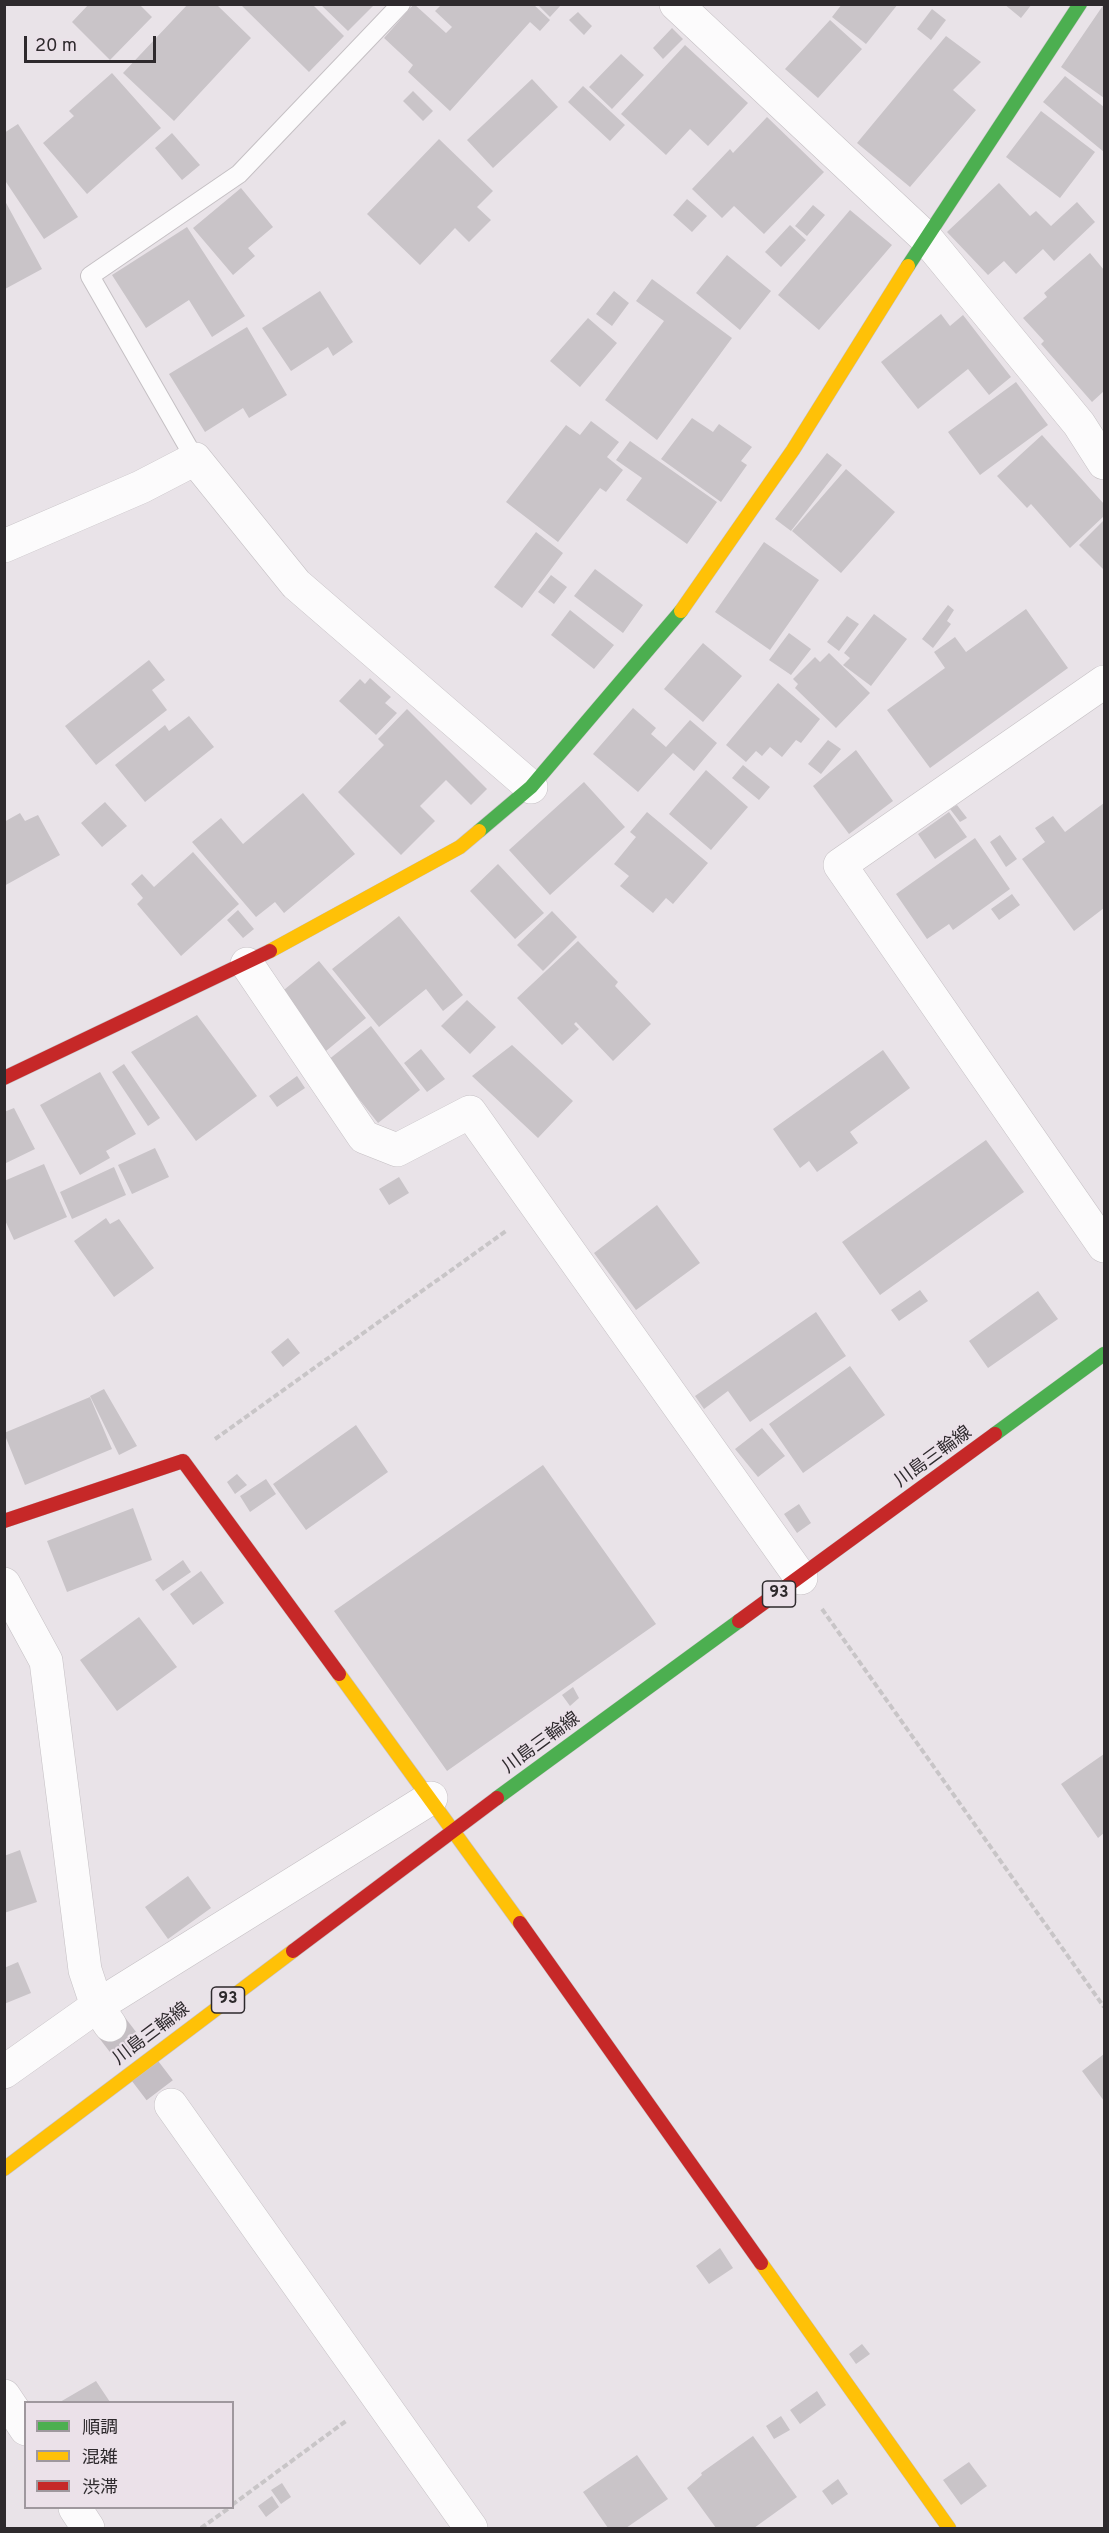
<!DOCTYPE html>
<meta charset="utf-8">
<style>
body{margin:0}
#map{position:relative;width:1109px;height:2533px;overflow:hidden;background:#e9e3e8;font-family:Overpass,"Noto Sans JP",sans-serif}
canvas{display:block}
.frame{position:absolute;inset:0;border:6px solid #2e2a2d;pointer-events:none}
.legend{position:absolute;left:24px;top:2401px;width:210px;height:108px;box-sizing:border-box;background:#ebe1e9;border:2px solid #9f989e;margin:0;padding:8px 10px;list-style:none;font-size:18px;color:#2e2a2d}
.legend li{display:flex;align-items:center;gap:12px;height:30px}
.legend b{width:30px;border:2px solid #9f989e}
.scale{position:absolute;left:24px;top:36px;width:132px;height:27px;box-sizing:border-box;border:3px solid #2e2a2d;border-top:0;padding-left:8px;font-size:18px;line-height:21px;white-space:nowrap;color:#2e2a2d;-webkit-text-stroke:4px #ebe1e9;paint-order:stroke}
</style>
<div id="map">
<canvas width="1109" height="2533"></canvas>
<div class="frame"></div>
<ul class="legend">
<li><b style="height:8px;background:#4caf50"></b>順調</li>
<li><b style="height:8px;background:#ffc107"></b>混雑</li>
<li><b style="height:8px;background:#c62828"></b>渋滞</li>
</ul>
<div class="scale">20 m</div>
</div>
<script>
const g = document.querySelector('canvas').getContext('2d');
g.lineJoin = 'round';
function fillPath(path, color) {
  g.fillStyle = color;
  g.fill(path, 'evenodd');
}
function toPath(rows) {
  const path = new Path2D();
  for (const r of rows) {
    path.moveTo(r[0], r[1]);
    for (let i = 2; i < r.length; i += 2) path.lineTo(r[i], r[i + 1]);
  }
  return path;
}
function trace(path, color, width, dash) {
  g.strokeStyle = color;
  g.lineWidth = width;
  g.lineCap = dash ? 'butt' : 'round';
  g.setLineDash(dash || []);
  g.stroke(path);
}
function label(font, color, halo, rows, align = 'center') {
  g.font = font + ' Overpass,"Noto Sans JP",sans-serif';
  g.lineWidth = 4.5;
  g.setLineDash([]);
  g.textBaseline = 'middle';
  g.strokeStyle = halo;
  g.fillStyle = color;
  for (const [text, x, y, turn = 0] of rows) {
    g.save();
    g.translate(x, y);
    g.rotate((+turn || 0) * Math.PI / 180);
    g.textAlign = isNaN(turn) ? turn : align;
    if (halo) g.strokeText(text, 0, 0);
    g.fillText(text, 0, 0);
    g.restore();
  }
}
fillPath(toPath([
 [89,4,139,4,152,17,110,60,72,22],
 [188,4,216,4,251,38,174,121,123,73],
 [240,4,312,4,344,36,309,72],
 [320,4,375,4,348,31],
 [414,4,446,33,452,27,435,11,442,4,533,4,550,20,540,31,530,22,450,111,408,72,413,65,384,38],
 [537,4,562,4,550,17],
 [842,4,898,4,866,44,832,17],
 [1004,4,1032,4,1021,18],
 [1104,4,1104,98,1061,67],
 [932,9,946,20,931,40,917,29],
 [578,12,592,26,584,35,569,20],
 [830,20,862,49,818,98,785,69],
 [672,28,683,39,663,59,653,48],
 [946,36,981,62,953,90,976,110,910,187,857,143],
 [685,45,748,103,708,146,690,129,666,155,621,114],
 [621,54,644,75,612,109,589,87],
 [112,73,161,128,87,194,43,143,74,116,69,111],
 [1065,76,1104,107,1104,152,1043,102],
 [532,79,558,107,493,168,467,140],
 [583,86,625,125,610,141,568,102],
 [413,91,433,111,423,121,403,101],
 [1041,111,1095,152,1060,198,1006,157],
 [767,117,824,172,764,234,734,206,722,218,692,189,730,149,733,153],
 [18,124,78,217,44,239,4,179,4,133],
 [172,133,200,165,182,180,155,148],
 [439,139,493,191,477,207,491,220,469,242,455,228,420,265,367,214],
 [999,183,1030,216,1036,211,1051,226,1077,202,1095,222,1054,261,1043,249,1016,274,1004,261,988,275,947,232],
 [241,188,273,227,248,248,255,256,233,275,193,228],
 [687,199,707,216,692,232,673,215],
 [5,201,42,269,5,289],
 [813,205,825,215,807,236,795,226],
 [850,210,892,245,819,330,778,295],
 [790,225,806,240,781,267,765,252],
 [187,227,245,316,212,337,189,300,146,328,112,275],
 [1090,253,1104,270,1104,391,1092,402,1041,344,1044,341,1023,318,1047,297,1044,293],
 [727,255,771,291,740,330,696,293],
 [652,279,732,338,657,440,605,400,664,321,636,301],
 [320,291,353,342,333,356,328,347,291,371,262,328],
 [614,291,629,303,612,326,596,314],
 [941,314,950,326,963,315,1011,377,989,395,968,369,918,409,881,362],
 [588,318,617,343,580,387,550,361],
 [247,327,287,395,249,418,243,408,205,432,169,374],
 [1016,382,1048,425,980,475,948,432],
 [692,418,713,432,719,424,752,447,741,461,747,465,721,502,661,459],
 [591,421,619,442,607,457,623,470,606,492,600,488,558,542,506,502,566,425,580,435],
 [1042,435,1104,504,1104,516,1070,548,1031,504,1027,508,997,476],
 [630,441,717,502,687,544,626,500,642,478,616,460],
 [827,453,842,465,791,531,775,519],
 [846,469,895,512,841,573,792,531],
 [1104,520,1104,570,1079,545],
 [536,532,563,553,522,608,494,587],
 [764,542,819,580,770,650,715,612],
 [595,569,643,605,623,633,574,596],
 [551,575,567,587,554,604,538,592],
 [948,605,954,610,947,621,951,624,933,648,922,639],
 [1026,609,1068,668,930,768,887,710,945,668,934,652,955,637,966,652],
 [570,610,614,645,594,669,551,635],
 [874,614,907,639,871,686,843,665,850,658,844,653],
 [847,616,859,624,839,651,827,642],
 [789,633,811,649,791,675,769,660],
 [703,643,742,676,703,722,664,689],
 [829,653,870,693,836,728,795,688,798,684,793,679,815,657,820,662],
 [149,660,165,680,152,690,167,710,96,765,65,726],
 [370,678,391,697,385,703,397,713,376,735,339,701,360,679,365,684],
 [778,683,820,719,801,743,796,740,782,757,770,747,762,756,756,751,746,762,726,745],
 [633,708,656,728,651,734,666,747,690,720,717,743,694,771,673,753,638,792,593,754],
 [407,709,487,789,471,805,446,780,420,806,435,821,401,855,338,792,384,745,378,739],
 [189,716,214,747,145,802,115,765,165,725,169,731],
 [828,740,841,749,821,774,808,764],
 [856,750,893,801,849,834,813,786],
 [743,765,770,787,759,800,732,778],
 [706,770,748,807,711,850,669,814],
 [584,782,625,827,550,895,509,850],
 [303,793,355,854,284,913,275,902,256,917,192,842,221,818,243,844],
 [105,802,127,826,102,847,81,823],
 [1104,803,1104,908,1074,931,1022,859,1045,842,1035,828,1053,816,1065,832],
 [957,805,967,818,960,822,950,809],
 [647,812,708,863,673,904,666,898,653,913,620,886,629,876,614,864,636,837,630,832],
 [949,812,967,837,935,859,918,834],
 [20,813,25,821,38,815,60,855,4,886,4,822],
 [1000,835,1017,859,1006,867,990,842],
 [975,838,1010,889,953,930,949,924,927,939,896,894],
 [193,852,239,904,181,956,137,904,143,898,131,884,142,874,154,887],
 [498,864,544,913,515,939,470,891],
 [1012,894,1020,905,999,920,991,909],
 [238,910,254,929,243,938,227,920],
 [552,911,577,937,543,971,517,945],
 [399,916,463,995,443,1011,426,989,379,1027,332,969],
 [578,941,618,982,615,986,651,1024,613,1061,576,1022,574,1024,579,1029,562,1045,517,998],
 [319,961,366,1018,326,1051,279,994],
 [467,1000,496,1027,470,1054,441,1026],
 [197,1015,257,1096,196,1141,131,1052],
 [371,1026,420,1090,378,1123,328,1060],
 [512,1045,573,1101,538,1138,472,1076],
 [421,1049,445,1079,427,1092,404,1063],
 [883,1050,910,1088,850,1132,858,1143,817,1172,809,1161,800,1168,773,1129],
 [124,1064,160,1118,148,1126,112,1072],
 [100,1072,136,1134,106,1151,110,1158,80,1175,40,1105],
 [297,1076,305,1088,277,1107,269,1096],
 [14,1108,35,1149,4,1164,4,1112],
 [986,1140,1024,1192,880,1295,842,1242],
 [155,1148,169,1177,132,1194,118,1165],
 [44,1164,67,1217,14,1240,4,1218,4,1181],
 [114,1167,126,1195,72,1219,60,1192],
 [399,1177,409,1193,389,1205,379,1189],
 [657,1205,700,1263,636,1310,594,1253],
 [106,1218,110,1224,119,1219,154,1268,114,1297,74,1241],
 [920,1290,928,1301,899,1321,891,1310],
 [1038,1291,1058,1319,988,1368,969,1341],
 [816,1312,846,1356,750,1422,728,1391,704,1409,695,1396],
 [288,1338,300,1353,283,1367,271,1352],
 [850,1366,885,1415,803,1473,769,1424],
 [104,1389,137,1446,119,1455,90,1396],
 [90,1397,112,1449,25,1485,4,1433],
 [356,1425,388,1472,306,1530,273,1484],
 [762,1428,785,1456,758,1477,735,1449],
 [543,1465,656,1624,447,1771,334,1611],
 [237,1474,247,1485,235,1494,227,1482],
 [266,1479,276,1494,250,1512,240,1496],
 [799,1504,811,1523,797,1533,784,1514],
 [133,1508,152,1560,67,1592,47,1541],
 [183,1560,191,1572,163,1591,155,1580],
 [201,1571,224,1603,193,1625,170,1594],
 [139,1617,177,1667,117,1711,80,1660],
 [573,1687,579,1698,570,1706,562,1695],
 [1104,1754,1104,1833,1098,1838,1061,1784],
 [20,1850,37,1902,4,1913,4,1856],
 [188,1876,211,1908,168,1939,145,1907],
 [18,1962,31,1993,4,2004,4,1968],
 [1104,2054,1104,2101,1082,2071],
 [720,2248,733,2268,709,2284,696,2266],
 [862,2344,870,2354,856,2364,849,2354],
 [96,2381,110,2402,60,2402],
 [817,2391,826,2405,800,2424,790,2410],
 [781,2416,790,2430,774,2439,766,2426],
 [753,2436,797,2497,754,2528,716,2528,687,2488,702,2475,701,2473],
 [637,2455,668,2499,626,2528,608,2528,583,2492],
 [969,2462,987,2486,961,2505,943,2480],
 [838,2479,848,2494,832,2505,822,2491],
 [282,2483,291,2497,281,2504,271,2490],
 [272,2496,279,2507,266,2517,258,2506]
]), '#c9c4c8');
trace(toPath([
 [110,2025,171,2105]
]), '#c4bec3', 33, [33, 16]);
const lane = toPath([
 [195,459,90,276,239,174,401,4]
]);
const street = toPath([
 [676,4,926,238,1079,424,1104,463],
 [4,546,141,487,195,459,296,584,531,787],
 [1104,682,840,865,1104,1246],
 [247,964,364,1137,397,1150,470,1112,801,1578],
 [4,1584,46,1661,85,1970,97,2006,110,2025],
 [4,2072,97,2006,431,1798],
 [171,2105,471,2528],
 [4,2396,26,2429],
 [75,2508,88,2528]
]);
const fast = toPath([
 [908,266,1080,4],
 [479,831,531,787,681,611],
 [995,1434,1104,1354],
 [497,1798,739,1621]
]);
const slow = toPath([
 [681,611,793,450,908,266],
 [270,951,460,847,479,831],
 [339,1674,520,1923],
 [4,2169,293,1951],
 [761,2263,949,2528]
]);
const jam = toPath([
 [4,1078,270,951],
 [4,1521,183,1461,339,1674],
 [739,1621,995,1434],
 [520,1923,761,2263],
 [293,1951,497,1798]
]);
trace(lane, '#c5c0c4', 20);
trace(street, '#c5c0c4', 34);
trace(fast, '#c5c0c4', 15);
trace(slow, '#c5c0c4', 15);
trace(jam, '#c5c0c4', 15);
trace(toPath([
 [215,1439,506,1231],
 [822,1609,1104,2007],
 [232,2505,346,2421],
 [201,2528,229,2508]
]), '#c8c5c7', 4, [6, 3]);
trace(lane, '#fcfbfc', 18);
trace(street, '#fcfbfc', 33);
trace(fast, '#4caf50', 14);
trace(slow, '#ffc107', 14);
trace(jam, '#c62828', 14);
for (const [x, y, w] of [
 [779,1594,33],
 [228,2000,33]
]) {
  const box = new Path2D();
  box.roundRect(x - w / 2, y - 13, w, 26, 4.5);
  g.fillStyle = '#ebe1e9';
  g.fill(box);
  trace(box, '#2e2a2d', 1.5);
}
label('bold 16px', '#2e2a2d', null, [
 ["93",779,1594],
 ["93",228,2000]
]);
label('18px', '#2e2a2d', '#ebe1e9', [
 ["川島三輪線",934,1458,-36],
 ["川島三輪線",542,1744,-36],
 ["川島三輪線",152,2035,-37]
]);
</script>
